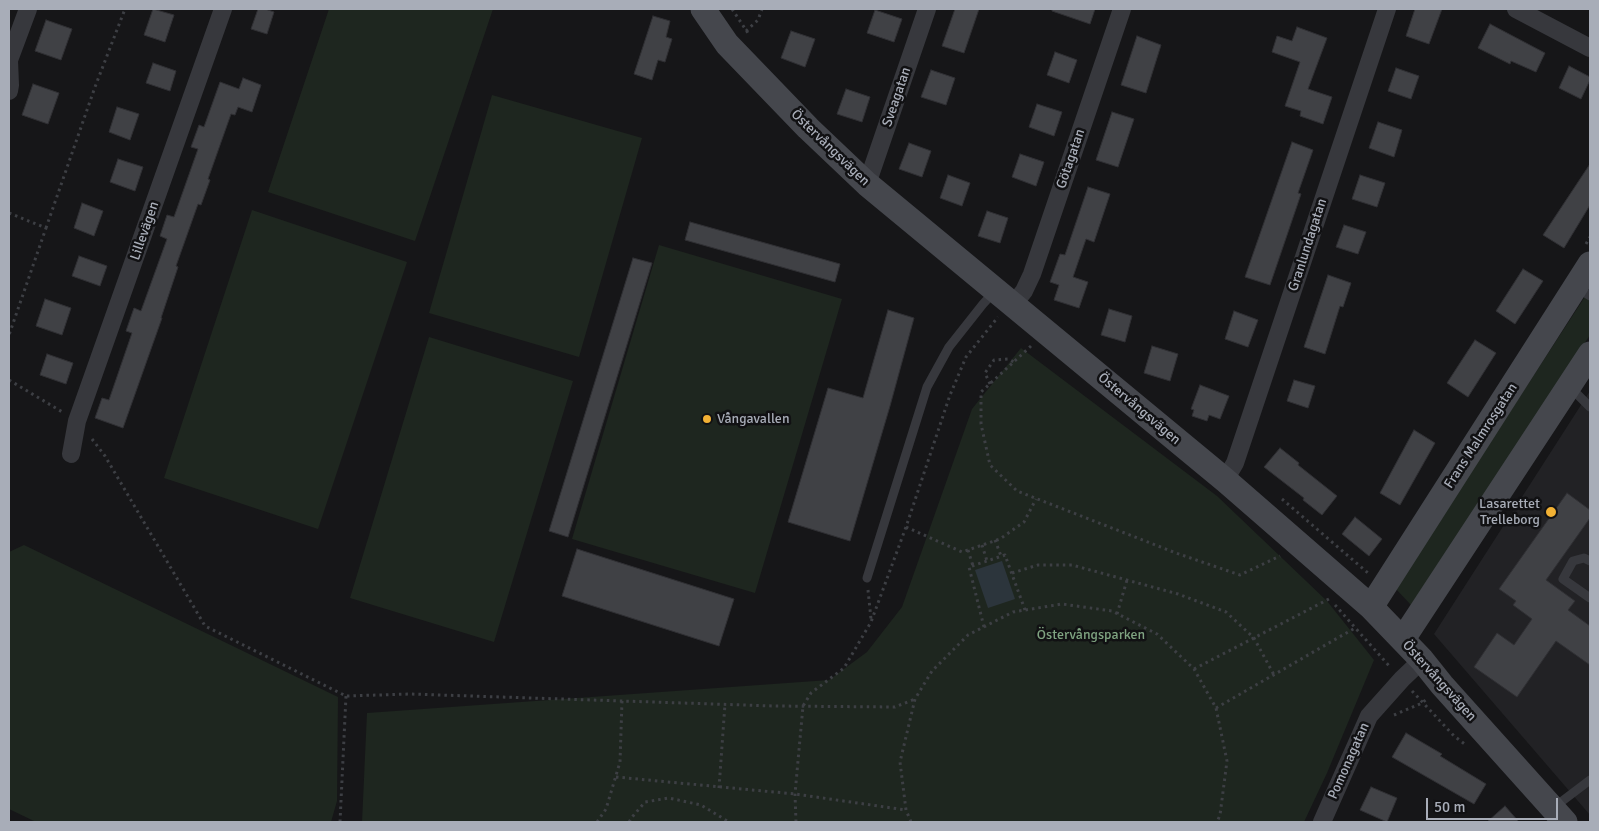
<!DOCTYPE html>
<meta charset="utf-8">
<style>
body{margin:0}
#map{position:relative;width:1599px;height:831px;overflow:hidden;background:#161618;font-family:Signika,sans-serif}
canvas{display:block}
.frame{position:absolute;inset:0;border:10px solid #a8adb8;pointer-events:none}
.scale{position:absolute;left:1426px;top:798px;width:132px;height:22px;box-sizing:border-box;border:2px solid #a8adb8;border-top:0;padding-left:6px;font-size:15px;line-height:18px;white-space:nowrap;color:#a8adb8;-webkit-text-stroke:4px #111113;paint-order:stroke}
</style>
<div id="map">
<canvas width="1599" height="831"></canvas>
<div class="frame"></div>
<div class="scale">50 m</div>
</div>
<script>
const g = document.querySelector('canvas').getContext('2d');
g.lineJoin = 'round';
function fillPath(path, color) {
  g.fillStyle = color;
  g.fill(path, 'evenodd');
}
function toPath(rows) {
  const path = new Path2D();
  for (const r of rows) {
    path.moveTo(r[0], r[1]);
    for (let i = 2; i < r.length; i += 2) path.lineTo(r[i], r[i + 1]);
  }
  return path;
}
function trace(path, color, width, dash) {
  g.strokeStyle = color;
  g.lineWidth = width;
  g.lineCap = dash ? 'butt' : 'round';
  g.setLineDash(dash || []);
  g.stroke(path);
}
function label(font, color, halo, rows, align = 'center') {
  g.font = font + ' Signika,sans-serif';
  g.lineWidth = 5;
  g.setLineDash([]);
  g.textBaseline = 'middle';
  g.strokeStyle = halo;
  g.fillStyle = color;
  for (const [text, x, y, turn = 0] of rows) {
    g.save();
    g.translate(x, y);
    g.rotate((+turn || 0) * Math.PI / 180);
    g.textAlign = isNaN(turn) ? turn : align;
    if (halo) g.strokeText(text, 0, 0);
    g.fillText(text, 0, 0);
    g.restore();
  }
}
fillPath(toPath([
 [1590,391,1590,815,1434,634]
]), '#222225');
fillPath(toPath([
 [329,9,493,9,415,241,268,192],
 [492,95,642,138,579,357,429,313],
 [252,210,407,262,318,529,164,478],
 [659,245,842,299,755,593,572,539],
 [1590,289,1590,335,1411,605,1395,588],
 [429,337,573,381,494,642,350,598],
 [1021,348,1217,496,1327,601,1374,660,1327,773,1304,822,362,822,367,713,829,680,867,652,902,607,972,409],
 [24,545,338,697,337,801,331,822,36,822,9,809,9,552]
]), '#1e261f');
fillPath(toPath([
 [1002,561,1015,599,988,608,975,570]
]), '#2c353c');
const building = toPath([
 [153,9,174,15,165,42,144,35,153,9],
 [258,9,265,9,274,12,267,34,251,29,258,9],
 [955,9,979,9,964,53,942,46,955,9],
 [1052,9,1095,9,1090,24,1052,11,1052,9],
 [1415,9,1442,9,1429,44,1406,36,1415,9],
 [875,10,902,19,894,42,867,33,875,10],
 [653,16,670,21,666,37,672,39,665,62,658,60,652,80,634,74,653,16],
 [46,20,72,29,61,60,35,51,46,20],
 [1490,24,1545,53,1536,72,1511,61,1510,64,1478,48,1490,24],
 [1297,27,1327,38,1308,89,1332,97,1323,124,1300,116,1301,111,1285,106,1300,62,1272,52,1277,36,1292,41,1297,27],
 [791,31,815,39,805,67,781,58,791,31],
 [1137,36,1161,45,1146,93,1121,85,1137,36],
 [1055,52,1077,60,1069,83,1047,75,1055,52],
 [153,63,176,71,170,91,146,83,153,63],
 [1569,66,1590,77,1590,80,1581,99,1559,88,1569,66],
 [1396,68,1419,76,1411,99,1388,91,1396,68],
 [931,70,955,78,946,105,921,97,931,70],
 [243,78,261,85,252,112,238,107,235,115,231,114,208,179,210,180,201,205,198,204,176,266,178,267,161,318,162,318,123,428,95,418,102,398,109,400,132,333,126,331,134,308,141,311,167,239,160,236,167,215,174,217,198,149,191,147,199,125,204,127,220,82,239,89,243,78],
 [33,84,59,93,48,124,22,115,33,84],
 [846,89,870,97,862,122,837,114,846,89],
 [1037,104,1062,112,1054,136,1029,127,1037,104],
 [117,107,139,114,130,140,109,132,117,107],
 [1112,112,1134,119,1118,167,1096,160,1112,112],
 [1378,122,1402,130,1394,157,1369,148,1378,122],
 [1292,142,1313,150,1298,193,1301,194,1270,285,1245,277,1292,142],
 [909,143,931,151,922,177,899,169,909,143],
 [1020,154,1044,162,1036,186,1012,177,1020,154],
 [118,159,143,167,135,191,110,182,118,159],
 [1590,164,1590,205,1564,248,1543,235,1590,164],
 [948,175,970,183,962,206,940,198,948,175],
 [1360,175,1385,183,1377,207,1352,199,1360,175],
 [1088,187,1110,194,1094,242,1086,239,1073,277,1088,282,1079,308,1054,300,1059,285,1050,282,1060,254,1065,255,1088,187],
 [82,203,103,211,94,236,74,228,82,203],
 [987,211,1008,218,1000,243,978,236,987,211],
 [690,222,840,264,835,282,685,240,690,222],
 [1344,225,1366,232,1358,254,1336,247,1344,225],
 [79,256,107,266,100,286,72,276,79,256],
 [633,258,652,263,568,537,549,531,633,258],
 [1523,269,1543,281,1515,324,1496,311,1523,269],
 [1328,275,1351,283,1343,307,1340,306,1325,354,1304,347,1328,275],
 [45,299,71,308,62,335,36,326,45,299],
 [1109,309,1132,316,1125,342,1101,335,1109,309],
 [888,310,914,318,890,406,850,541,788,522,828,388,863,398,888,310],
 [1234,311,1258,320,1248,347,1225,339,1234,311],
 [1475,340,1496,353,1468,397,1447,383,1475,340],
 [1152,346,1178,354,1170,381,1144,373,1152,346],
 [47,354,73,363,66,384,40,375,47,354],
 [1294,380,1315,386,1308,408,1287,401,1294,380],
 [1200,385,1229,396,1220,419,1209,415,1207,421,1192,416,1194,410,1191,409,1200,385],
 [1414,430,1435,443,1400,505,1380,493,1414,430],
 [1280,448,1299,463,1298,465,1337,496,1322,515,1303,500,1304,498,1264,467,1280,448],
 [1567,493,1590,510,1590,518,1546,580,1575,601,1568,610,1590,626,1590,665,1556,641,1517,697,1474,667,1497,633,1514,645,1532,619,1513,605,1516,601,1499,589,1567,493],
 [1355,517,1382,539,1369,556,1342,534,1355,517],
 [577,549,734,599,719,646,562,596,577,549],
 [1406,733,1442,754,1440,756,1486,784,1474,804,1392,757,1406,733],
 [1371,787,1397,798,1387,822,1360,810,1371,787],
 [1505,806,1519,822,1487,822,1505,806]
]);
fillPath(building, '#404145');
trace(building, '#303034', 1);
trace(toPath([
 [732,9,750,36],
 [746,31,758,20,762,9],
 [9,213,46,228,9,335],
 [46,228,95,87,125,9],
 [1586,244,1590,237],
 [1031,346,981,392,981,424,990,465,1017,491,1176,553,1240,575,1280,556],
 [9,380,64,413],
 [990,384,985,373,994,360,1008,359,1014,362],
 [92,439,105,456,205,626,346,696,410,694,774,706,895,707,915,699],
 [1282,499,1368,573],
 [906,527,962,552,1000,539,1024,522,1036,499],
 [995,540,1001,556],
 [982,545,987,561],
 [968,550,973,566],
 [1012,573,1038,565,1072,565,1178,594,1226,612,1254,638,1274,675],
 [868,590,871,619],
 [1335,605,1391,668],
 [1117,614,1127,580],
 [984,627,969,567,1005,555,1025,610],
 [1194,669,1329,599],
 [1412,691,1454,736,1466,745],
 [1216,708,1355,628],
 [1394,715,1422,703,1428,698],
 [616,777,795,794,906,810],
 [719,788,725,704],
 [340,822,346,696],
 [597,822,606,809,620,762,622,701],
 [629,822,633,816,645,802,669,798,701,805,729,822],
 [796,822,795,794,803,706,811,693,844,668,871,622,906,527,950,395,966,357,998,317],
 [911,822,906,810,900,762,915,699,932,671,968,635,1013,612,1062,604,1112,611,1157,634,1194,669,1216,708,1227,761,1220,815,1217,822]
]), '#3d3f44', 3, [2.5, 4]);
trace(toPath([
 [1576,287,1590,296],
 [1570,387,1590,407],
 [1590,561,1584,558,1573,561,1563,579,1590,598],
 [867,578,927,387,949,347,983,304,994,292],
 [1553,808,1590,780]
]), '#37383d', 9);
trace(toPath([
 [1516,9,1590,48],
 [9,91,10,85,9,60,28,9],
 [867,184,927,9],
 [1013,305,1024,291,1032,274,1122,9],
 [71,454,77,421,223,9],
 [1225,480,1235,463,1387,9],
 [1322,822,1369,716,1402,679,1422,660]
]), '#37383d', 18);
trace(toPath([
 [703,9,727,44,808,128,867,184,1225,480,1371,607,1422,660,1442,685,1565,822],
 [1371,607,1590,264],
 [1403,639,1590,354]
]), '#45474d', 25);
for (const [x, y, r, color] of [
 [707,419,5,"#f2b134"],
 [1551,512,6,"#f2b134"]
]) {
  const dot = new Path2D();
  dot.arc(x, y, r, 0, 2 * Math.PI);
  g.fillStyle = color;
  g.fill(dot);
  trace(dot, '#111113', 2);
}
label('14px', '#a8adb8', '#111113', [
 ["Sveagatan",897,97,-71],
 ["Östervångsvägen",830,148,44],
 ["Götagatan",1071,159,-71],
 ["Lillevägen",145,231,-71],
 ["Granlundagatan",1308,245,-72],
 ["Östervångsvägen",1139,409,40],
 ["Frans Malmrosgatan",1481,436,-57],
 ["Östervångsvägen",1439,681,48],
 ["Pomonagatan",1349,761,-66]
]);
label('14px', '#a8adb8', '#111113', [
 ["Vångavallen",717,419],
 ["Lasarettet",1540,504,"right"],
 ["Trelleborg",1540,520,"right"]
], 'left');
label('14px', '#7fa381', '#111113', [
 ["Östervångsparken",1091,635]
]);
</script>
